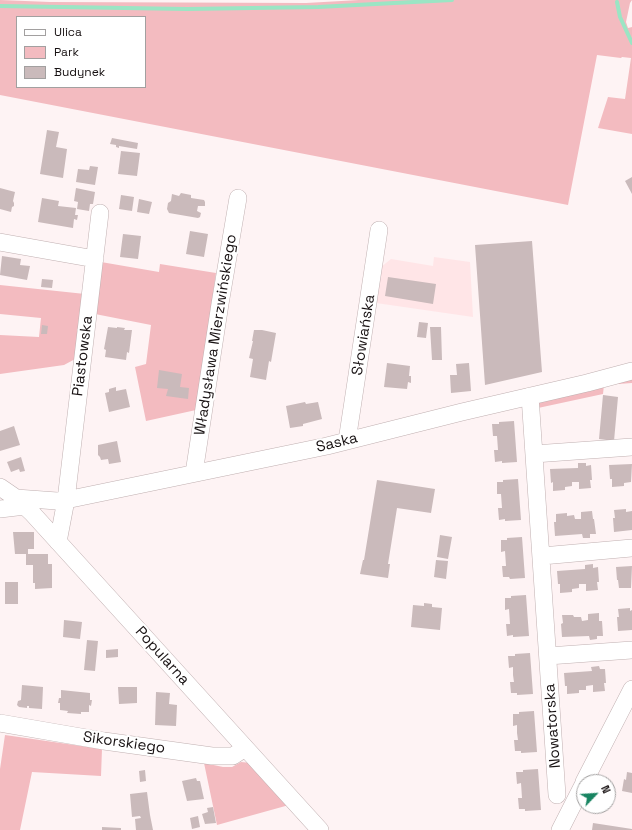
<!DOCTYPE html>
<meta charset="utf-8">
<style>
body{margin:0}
#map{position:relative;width:632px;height:830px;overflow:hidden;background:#fef3f4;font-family:"Space Grotesk",sans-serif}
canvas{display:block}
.legend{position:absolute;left:16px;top:16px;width:130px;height:72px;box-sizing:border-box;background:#fff;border:1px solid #a2a0a0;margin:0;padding:5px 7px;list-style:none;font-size:12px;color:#171112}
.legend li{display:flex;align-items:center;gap:8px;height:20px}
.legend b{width:20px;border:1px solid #a2a0a0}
.north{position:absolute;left:576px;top:774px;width:40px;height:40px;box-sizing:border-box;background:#fff;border:1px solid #a2a0a0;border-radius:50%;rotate:65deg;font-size:11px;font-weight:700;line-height:16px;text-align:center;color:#171112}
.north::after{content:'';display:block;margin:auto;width:14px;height:18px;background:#188461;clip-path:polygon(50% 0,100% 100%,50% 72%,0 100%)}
</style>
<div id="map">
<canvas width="632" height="830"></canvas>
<ul class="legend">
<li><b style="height:5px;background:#fff"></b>Ulica</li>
<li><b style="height:11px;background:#f3bbc0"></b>Park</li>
<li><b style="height:11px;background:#cababb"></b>Budynek</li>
</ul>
<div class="north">N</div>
</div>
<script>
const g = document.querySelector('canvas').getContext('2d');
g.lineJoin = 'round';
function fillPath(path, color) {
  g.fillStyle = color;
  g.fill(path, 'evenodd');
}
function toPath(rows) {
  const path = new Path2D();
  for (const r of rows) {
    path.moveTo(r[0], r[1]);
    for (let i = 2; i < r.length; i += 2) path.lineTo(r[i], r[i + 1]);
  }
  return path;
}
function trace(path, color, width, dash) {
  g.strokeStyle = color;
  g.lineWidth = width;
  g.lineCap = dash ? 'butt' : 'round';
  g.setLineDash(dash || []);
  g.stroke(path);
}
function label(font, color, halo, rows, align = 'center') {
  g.font = font + ' "Space Grotesk",sans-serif';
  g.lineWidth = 4;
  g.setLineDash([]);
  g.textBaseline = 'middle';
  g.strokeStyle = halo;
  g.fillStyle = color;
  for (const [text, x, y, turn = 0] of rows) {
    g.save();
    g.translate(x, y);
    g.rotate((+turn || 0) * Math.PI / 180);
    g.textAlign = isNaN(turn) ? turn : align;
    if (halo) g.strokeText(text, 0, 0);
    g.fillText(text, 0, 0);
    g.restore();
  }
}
fillPath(toPath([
 [434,257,470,262,473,317,376,303,381,267,391,259,433,266]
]), '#ffe5e7');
fillPath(toPath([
 [0,0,50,2,306,3,359,0,632,0,630,3,626,22,628,28,632,27,632,134,598,128,608,97,625,99,631,58,622,57,621,58,597,55,568,205,0,95],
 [17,17,145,17,145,87,17,87],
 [101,262,159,272,160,264,216,273,196,410,146,421,135,367,146,364,151,325,95,314],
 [0,285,85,294,77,358,64,365,0,374,0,335,39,337,41,318,0,314],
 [632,376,632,383,604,385,603,394,538,408,538,398],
 [5,735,102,749,101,776,32,772,20,830,0,830,0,769],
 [241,762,251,763,289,805,217,825,204,763,223,767,232,767]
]), '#f3bbc0');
trace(toPath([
 [617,2,620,17,632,43],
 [0,6,187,9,318,7,452,0]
]), '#9be5c4', 4);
fillPath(toPath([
 [47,130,59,132,56,147,67,149,63,178,40,174],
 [112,138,138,143,137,149,119,146,119,148,116,147,116,145,110,144],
 [121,151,140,153,137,176,118,174],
 [90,166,98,167,95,185,76,182,78,169,89,170],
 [632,177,632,194,625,181],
 [0,188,15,192,13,201,14,203,14,206,12,207,11,212,0,209],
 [76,188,95,192,93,204,90,204,89,211,77,209,78,202,74,201],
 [181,193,191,195,191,198,204,200,205,202,205,206,198,206,197,211,201,213,200,217,198,218,169,213,167,209,168,203,171,201,172,194,179,196],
 [121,195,134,197,132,211,119,209],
 [42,198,59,201,58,206,76,208,75,215,78,215,77,220,74,219,73,228,38,222],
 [139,199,152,202,149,214,137,212],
 [190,231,208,234,204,257,186,254],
 [123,234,141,236,138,259,120,257],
 [532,241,542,372,485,385,475,245],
 [2,256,21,259,20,265,30,266,27,280,0,275],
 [388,277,436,284,433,304,385,296],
 [42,279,53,280,52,288,41,287],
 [419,322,428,323,426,338,417,337],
 [42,325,48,326,47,334,41,334],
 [108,327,117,328,117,327,125,328,124,330,132,330,129,353,127,352,126,360,105,357,106,350,104,349],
 [430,327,441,327,442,360,432,360],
 [254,330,262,330,276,333,271,362,269,361,266,380,250,377,253,359,249,358,253,341,252,341],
 [387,363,410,366,409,376,411,376,411,383,408,382,407,389,384,387],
 [469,363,471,391,451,393,450,375,457,375,456,364],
 [159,370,182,374,180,387,189,388,188,399,166,396,168,389,157,388],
 [116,387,116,391,126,389,130,407,109,412,105,393,109,392,109,389],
 [603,395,618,397,614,441,599,439],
 [305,402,306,404,318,402,322,419,303,424,303,426,290,428,286,406],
 [514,421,517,462,502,463,502,461,495,462,494,450,498,450,497,436,493,436,492,424,499,424,499,422],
 [14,426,20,445,0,451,0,431],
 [117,441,121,462,109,464,108,459,101,460,100,457,98,455,98,445],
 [21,457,25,471,20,472,19,469,11,472,7,462],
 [578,463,586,463,586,466,591,465,592,480,590,480,591,488,579,489,579,482,572,482,572,486,565,487,565,490,553,491,553,482,551,483,550,469,578,468],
 [632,464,631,482,624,483,624,486,612,487,612,479,610,479,609,465],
 [518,479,521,520,505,521,505,519,499,520,498,508,502,508,501,494,497,494,497,482,503,482,503,480],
 [377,480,435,489,431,513,397,508,388,564,390,564,388,578,360,574,363,560,364,560],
 [626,509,626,512,632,511,632,530,614,532,613,518,615,518,614,510],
 [592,511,593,519,594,519,596,534,590,534,590,538,583,538,582,534,555,536,554,522,556,522,556,514,567,513,567,516,574,515,575,519,581,519,581,512],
 [13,532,34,532,34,549,28,549,28,554,48,554,48,564,52,564,52,588,35,589,35,583,33,583,33,565,26,565,26,554,15,554],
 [440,535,452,537,448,559,437,557],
 [522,537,525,578,510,579,509,577,503,577,502,566,506,566,505,551,501,552,501,540,507,540,507,538],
 [436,560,448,561,446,579,434,577],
 [593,564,593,568,598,567,599,582,597,582,598,590,586,591,586,584,579,584,579,588,572,589,572,592,560,593,560,584,558,584,557,571,585,569,585,565],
 [632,566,631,588,619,588,618,580,617,580,616,567],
 [5,582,18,582,18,604,5,604],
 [526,595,529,636,513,637,513,635,507,636,506,624,510,624,509,609,505,610,505,598,511,598,511,596],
 [424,603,432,604,432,607,442,608,440,630,411,627,413,605,424,606],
 [630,608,630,611,632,610,632,630,618,631,617,617,619,617,618,609],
 [599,613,599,621,602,621,603,636,597,636,597,639,590,640,589,636,562,637,561,624,563,623,562,615,573,615,574,617,581,617,582,621,588,620,588,614],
 [64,620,82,622,80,639,63,637],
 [87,640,98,641,95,671,84,670],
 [118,649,118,657,106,658,106,650],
 [530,653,533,694,517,695,517,693,511,693,510,682,514,682,513,675,513,667,509,668,508,656,515,656,515,654],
 [599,666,600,669,605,669,606,683,604,683,605,691,593,692,593,685,586,686,586,690,579,690,579,693,567,694,567,686,565,686,564,673,592,671,591,667],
 [22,685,43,687,42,709,29,708,29,706,27,706,27,708,19,707,17,705,18,701,21,700],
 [118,687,137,687,137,703,119,704],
 [61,690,90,693,90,700,92,700,91,706,89,705,89,712,81,712,81,714,67,713,68,711,60,710,60,703,58,703,59,698,61,698],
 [156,692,170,693,169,704,177,705,176,726,155,725],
 [534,711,537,752,521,753,521,751,515,751,514,740,518,740,517,733,517,725,513,726,513,714,519,714,519,712],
 [538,769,541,810,525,811,525,809,519,809,518,798,522,798,521,783,517,784,516,772,523,772,523,770],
 [145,770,146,781,140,782,139,771],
 [627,772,632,773,632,793,622,791,624,779,626,780],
 [196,778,197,781,200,781,204,799,187,801,182,781],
 [147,792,150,815,153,830,136,830,135,819,141,818,140,816,132,817,130,794],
 [213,807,216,823,205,824,202,814,208,812,207,808],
 [198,816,200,827,192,829,190,818],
 [593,823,632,829,632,830,592,830],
 [102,827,121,828,121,830,102,830]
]), '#cababb');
const minor = toPath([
 [0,242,95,259],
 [530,396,557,795],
 [347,441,379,230],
 [534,454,632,447],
 [194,473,220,304,238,198],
 [0,487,16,498,32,513,320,830],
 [16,498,57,501,66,500,327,446,462,412,587,383,632,371],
 [0,509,25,506],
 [58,542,66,500,100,213],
 [542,556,632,548],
 [548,656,632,650],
 [0,723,104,741,212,756,233,756,245,748],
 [584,782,632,689],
 [560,830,584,783]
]);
trace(minor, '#c0b0b1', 18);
trace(minor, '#fff', 17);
label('15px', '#171112', '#fff', [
 ["Władysława Mierzwińskiego",216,335,-81],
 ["Słowiańska",364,335,-81],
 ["Piastowska",83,356,-83],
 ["Saska",337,443,-14],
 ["Popularna",162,656,48],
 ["Nowatorska",553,726,-94],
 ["Sikorskiego",124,743,8]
]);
</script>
